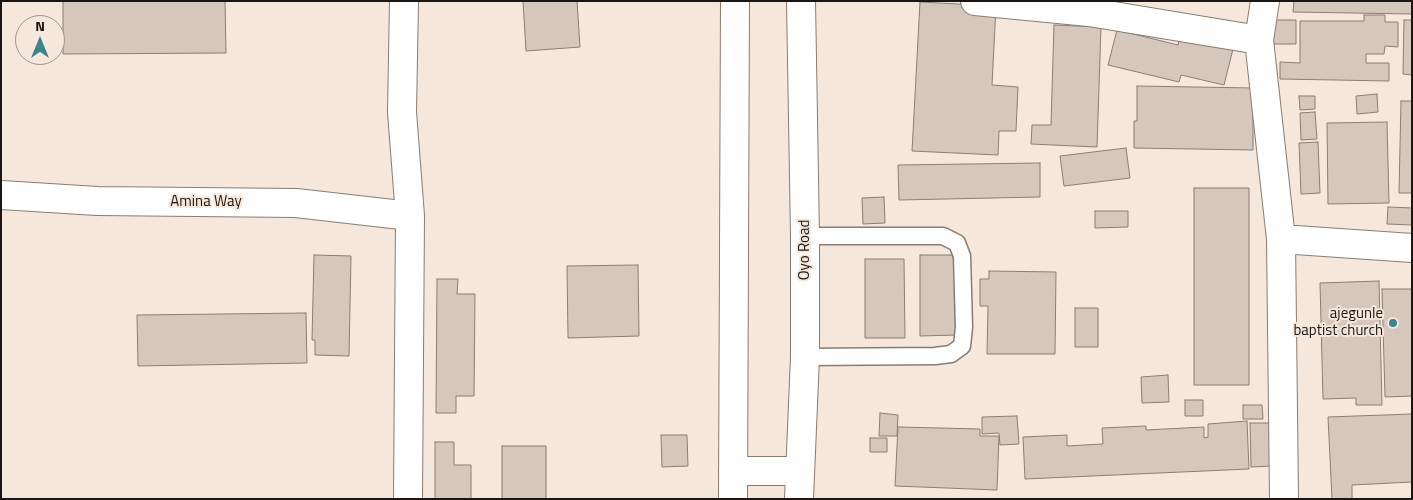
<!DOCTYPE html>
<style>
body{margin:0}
#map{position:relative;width:1413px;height:500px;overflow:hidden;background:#f5e7dc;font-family:"Titillium Web",sans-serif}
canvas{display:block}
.frame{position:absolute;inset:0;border:2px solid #1b1613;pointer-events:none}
.north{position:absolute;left:15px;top:15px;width:50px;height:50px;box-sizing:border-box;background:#f5e7dc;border:1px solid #9e938c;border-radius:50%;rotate:0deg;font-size:14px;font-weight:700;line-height:20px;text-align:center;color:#1b1613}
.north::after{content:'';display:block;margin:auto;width:18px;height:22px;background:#3c848b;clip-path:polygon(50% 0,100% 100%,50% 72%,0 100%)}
</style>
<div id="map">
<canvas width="1413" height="500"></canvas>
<div class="frame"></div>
<div class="north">N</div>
</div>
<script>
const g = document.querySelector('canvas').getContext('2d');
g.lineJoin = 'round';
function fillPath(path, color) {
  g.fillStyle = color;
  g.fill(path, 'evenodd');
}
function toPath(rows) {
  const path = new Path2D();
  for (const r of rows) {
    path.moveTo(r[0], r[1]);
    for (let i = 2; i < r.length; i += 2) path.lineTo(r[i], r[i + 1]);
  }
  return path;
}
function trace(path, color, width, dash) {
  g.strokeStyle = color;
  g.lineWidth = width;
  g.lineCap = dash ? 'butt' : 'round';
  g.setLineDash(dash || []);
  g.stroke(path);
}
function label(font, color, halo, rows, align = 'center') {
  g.font = font + ' "Titillium Web",sans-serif';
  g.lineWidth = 4;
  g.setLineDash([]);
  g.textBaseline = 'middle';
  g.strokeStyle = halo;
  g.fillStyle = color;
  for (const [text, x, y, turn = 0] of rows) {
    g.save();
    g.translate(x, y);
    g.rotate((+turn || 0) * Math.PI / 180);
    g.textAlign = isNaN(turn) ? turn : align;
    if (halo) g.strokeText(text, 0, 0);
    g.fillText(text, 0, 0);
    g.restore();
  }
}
const building = toPath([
 [63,1,225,1,226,53,63,54,63,1],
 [523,1,577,1,580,47,526,51,523,1],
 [1294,1,1412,1,1412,14,1293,12,1294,1],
 [920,2,996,6,992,85,1018,87,1016,131,999,131,998,155,912,151,920,2],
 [1364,15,1385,15,1385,22,1398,22,1398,47,1385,46,1384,54,1366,54,1366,63,1389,63,1389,81,1280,79,1280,62,1300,63,1300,21,1364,21,1364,15],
 [1269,20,1296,20,1296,44,1269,44,1269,20],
 [1404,20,1412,20,1412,75,1403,74,1404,20],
 [1054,25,1101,27,1097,147,1031,144,1032,125,1051,125,1054,25],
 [1117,30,1178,45,1181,32,1234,45,1224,85,1181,75,1179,82,1108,65,1117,30],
 [1137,86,1253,88,1253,150,1134,148,1134,121,1137,121,1137,86],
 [1377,94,1378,112,1357,114,1356,96,1377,94],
 [1299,96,1315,96,1315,109,1300,110,1299,96],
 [1401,101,1412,101,1412,193,1399,193,1401,101],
 [1315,112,1317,139,1301,140,1300,113,1315,112],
 [1387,122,1389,203,1328,204,1327,123,1387,122],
 [1318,142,1320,193,1301,194,1299,143,1318,142],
 [1126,148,1130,178,1064,186,1060,156,1126,148],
 [1040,163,1040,197,899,200,898,165,1040,163],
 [1194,188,1249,188,1249,385,1194,385,1194,188],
 [884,197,885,223,863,224,862,198,884,197],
 [1388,207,1412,208,1412,225,1387,224,1388,207],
 [1095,211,1128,211,1128,227,1095,228,1095,211],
 [314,255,351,256,349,356,315,355,315,340,312,340,314,255],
 [920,255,957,255,957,335,920,336,920,255],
 [865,259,904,259,905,338,865,338,865,259],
 [638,265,639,336,568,338,567,266,638,265],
 [989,271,1056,272,1055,354,987,354,988,306,980,306,980,279,989,279,989,271],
 [437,279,458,279,457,294,475,294,474,396,456,396,456,413,436,413,437,279],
 [1379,281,1382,405,1356,405,1356,398,1323,399,1320,283,1379,281],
 [1382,289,1412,289,1412,396,1385,397,1382,289],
 [1075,308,1098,308,1098,347,1075,347,1075,308],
 [306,313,307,363,138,366,137,315,306,313],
 [1168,375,1169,402,1142,403,1141,377,1168,375],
 [1185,400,1203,400,1203,416,1185,416,1185,400],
 [1243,405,1262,405,1263,419,1243,419,1243,405],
 [880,413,898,415,897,436,879,436,880,413],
 [1412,414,1412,482,1352,485,1352,499,1332,499,1328,417,1412,414],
 [1017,416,1019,444,1000,445,999,433,982,434,982,417,1017,416],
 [1247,421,1249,469,1025,479,1023,437,1067,435,1067,446,1103,444,1102,428,1146,426,1146,430,1204,427,1204,438,1208,437,1208,424,1247,421],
 [1250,423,1271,423,1273,466,1251,467,1250,423],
 [898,427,980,429,980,436,999,436,997,490,895,486,898,427],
 [661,435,687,435,688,466,662,467,661,435],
 [870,438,887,438,887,452,870,452,870,438],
 [435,442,454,442,454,465,471,465,471,499,435,499,435,442],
 [502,446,546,446,546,499,502,499,502,446]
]);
fillPath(building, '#d5c7bc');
trace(building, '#8a7d74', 1);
const service = toPath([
 [805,357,935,356,951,354,962,346,964,327,962,256,957,243,943,236,805,236]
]);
const minor = toPath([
 [404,1,402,112,410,216,408,499],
 [975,1,1089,12,1259,40],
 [1265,1,1259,40,1281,239,1284,499],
 [1,195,97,201,296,203,410,216],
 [1281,239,1412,248]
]);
const trunk = toPath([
 [733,471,799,471],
 [733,499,735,1],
 [799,499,805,357,805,236,801,1]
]);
trace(service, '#897c73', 19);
trace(minor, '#897c73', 30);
trace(trunk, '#897c73', 30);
trace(service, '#fff', 16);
trace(minor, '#fff', 28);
trace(trunk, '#fff', 28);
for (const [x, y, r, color] of [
 [1393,323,5,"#3c848b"]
]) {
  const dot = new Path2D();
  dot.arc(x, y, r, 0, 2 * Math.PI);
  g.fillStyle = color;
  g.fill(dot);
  trace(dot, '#f5e7dc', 2);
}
label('15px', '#1b1613', '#f5e7dc', [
 ["Amina Way",206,202],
 ["Oyo Road",805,250,-90]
]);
label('15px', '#1b1613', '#f5e7dc', [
 ["ajegunle",1383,314],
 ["baptist church",1383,331]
], 'right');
</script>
